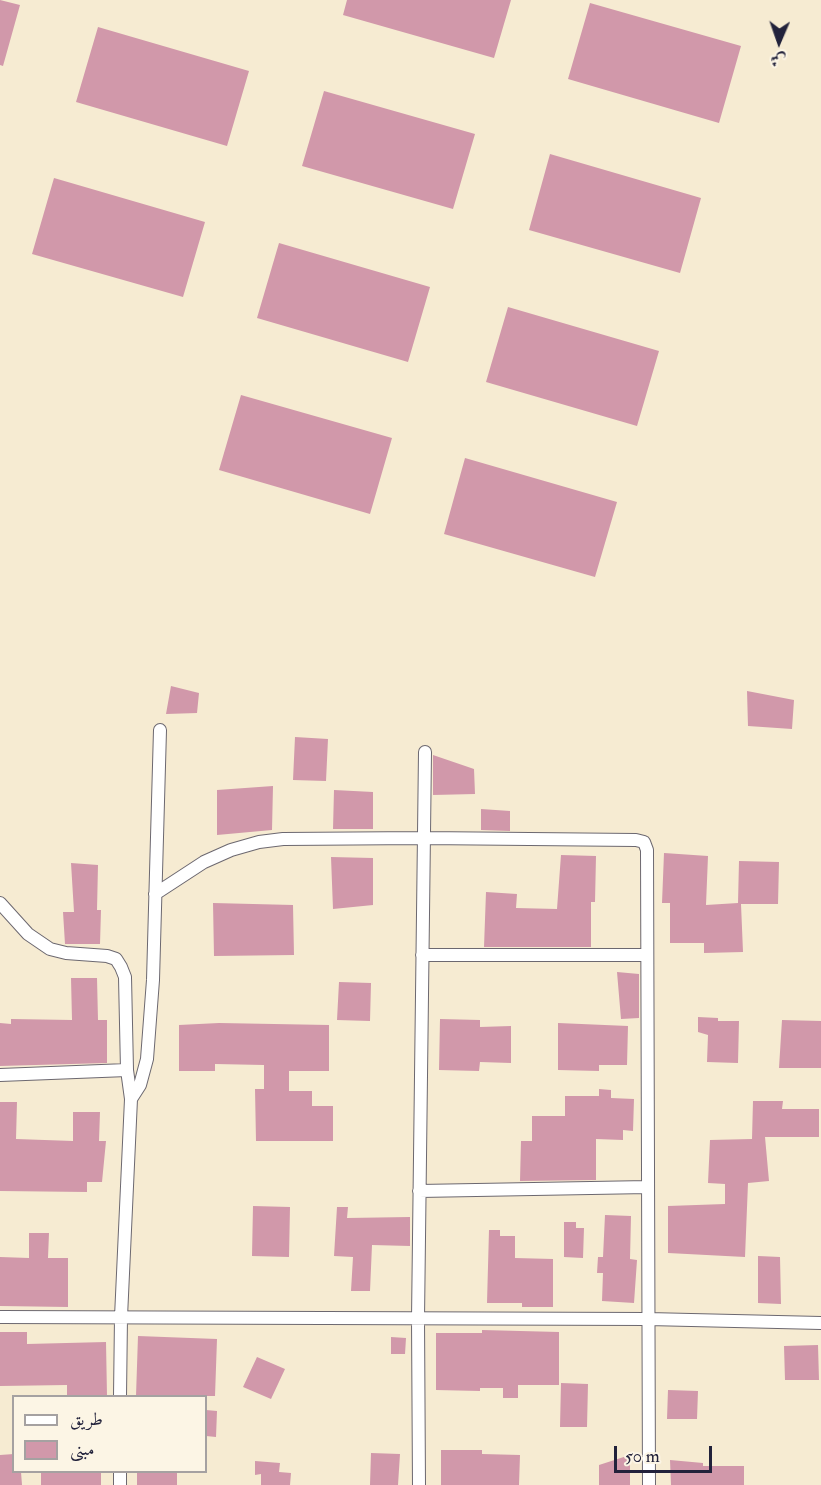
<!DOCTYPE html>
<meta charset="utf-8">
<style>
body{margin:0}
#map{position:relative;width:821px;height:1485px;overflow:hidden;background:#f6ebd2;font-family:"IM FELL Double Pica",Amiri,serif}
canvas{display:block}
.legend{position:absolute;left:12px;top:1395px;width:195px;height:78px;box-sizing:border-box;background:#fcf5e5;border:2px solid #a5a1a1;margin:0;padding:8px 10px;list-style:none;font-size:18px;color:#22223b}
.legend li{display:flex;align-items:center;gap:12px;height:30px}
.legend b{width:30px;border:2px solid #a5a1a1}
.north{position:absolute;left:749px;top:12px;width:60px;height:60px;-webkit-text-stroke:4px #fcf5e5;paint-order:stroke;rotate:182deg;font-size:16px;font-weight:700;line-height:24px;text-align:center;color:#22223b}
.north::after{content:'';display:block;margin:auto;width:21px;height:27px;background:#22223b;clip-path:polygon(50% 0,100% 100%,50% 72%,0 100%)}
.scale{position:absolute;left:614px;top:1446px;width:98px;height:27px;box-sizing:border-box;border:3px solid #22223b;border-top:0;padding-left:8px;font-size:18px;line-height:21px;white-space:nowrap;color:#22223b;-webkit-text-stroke:4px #fcf5e5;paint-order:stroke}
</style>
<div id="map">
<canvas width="821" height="1485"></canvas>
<ul class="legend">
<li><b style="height:8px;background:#fff"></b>طريق</li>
<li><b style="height:16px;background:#d198aa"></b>مبنى</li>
</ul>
<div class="north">ش</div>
<div class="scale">50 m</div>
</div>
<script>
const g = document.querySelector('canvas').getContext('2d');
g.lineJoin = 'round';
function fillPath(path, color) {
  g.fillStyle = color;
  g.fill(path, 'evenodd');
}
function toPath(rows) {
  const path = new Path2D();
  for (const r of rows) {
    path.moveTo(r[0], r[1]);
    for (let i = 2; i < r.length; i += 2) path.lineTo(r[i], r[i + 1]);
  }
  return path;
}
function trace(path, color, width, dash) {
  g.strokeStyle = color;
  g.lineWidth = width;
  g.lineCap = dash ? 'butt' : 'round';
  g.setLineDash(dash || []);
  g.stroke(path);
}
fillPath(toPath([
 [0,0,20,5,3,66,0,65],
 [347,0,511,0,494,58,343,15],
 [590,3,741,46,719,123,568,79],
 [98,27,249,71,227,146,76,102],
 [324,91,475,134,453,209,302,166],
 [550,154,701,198,680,273,529,230],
 [54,178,205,222,183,297,32,254],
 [279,243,430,287,408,362,257,318],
 [508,307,659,351,637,426,486,382],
 [241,395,392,438,370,514,219,470],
 [465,458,617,502,595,577,444,534],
 [171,686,199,693,197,713,166,714],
 [747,691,794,700,792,729,748,726],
 [295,737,328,739,326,781,293,780],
 [433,755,474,769,475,794,433,795],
 [273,786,272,830,217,835,217,790],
 [334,790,373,792,373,829,333,829],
 [481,809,510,811,510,831,481,830],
 [664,853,708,856,706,905,738,903,739,861,779,862,778,904,741,904,743,952,704,953,704,943,670,943,670,903,662,903],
 [561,855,596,856,595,902,591,902,591,947,484,947,486,892,517,894,516,908,557,909],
 [331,857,373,858,373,905,333,909],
 [71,863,98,865,97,910,101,910,100,944,65,944,63,912,74,912],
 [213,903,293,905,294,955,214,956],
 [617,972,639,974,639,1018,621,1019],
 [71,978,97,978,98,1020,107,1020,107,1063,0,1066,0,1023,11,1024,11,1019,72,1020],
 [339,982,371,983,370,1021,337,1020],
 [698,1017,718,1018,718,1021,739,1021,738,1063,707,1062,708,1035,698,1032],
 [440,1019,480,1020,480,1027,511,1026,511,1063,480,1062,479,1071,439,1070],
 [782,1020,821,1021,821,1068,779,1068],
 [219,1023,329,1025,329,1071,289,1071,289,1091,312,1091,312,1106,333,1106,333,1141,256,1141,255,1089,264,1089,264,1065,215,1064,215,1071,179,1071,179,1025],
 [558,1023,628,1026,627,1065,599,1065,599,1071,558,1070],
 [599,1089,611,1090,611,1098,634,1099,633,1131,623,1130,623,1140,596,1139,596,1180,520,1181,521,1141,532,1141,532,1116,565,1116,565,1096,599,1096],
 [753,1101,783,1101,782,1109,819,1109,819,1137,765,1137,769,1181,748,1183,745,1257,668,1253,668,1206,725,1204,725,1184,708,1183,710,1140,752,1139],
 [0,1102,17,1102,16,1139,73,1141,73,1112,100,1112,99,1141,106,1141,102,1182,87,1182,87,1192,0,1191],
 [253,1206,290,1207,289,1257,252,1256],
 [337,1207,348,1207,347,1218,410,1217,410,1246,372,1245,370,1291,351,1291,353,1257,334,1256],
 [605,1215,631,1216,630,1259,637,1260,634,1303,602,1301,603,1273,597,1273,598,1257,603,1257],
 [564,1222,576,1222,576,1228,584,1228,583,1258,564,1257],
 [489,1230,500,1230,500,1236,515,1236,515,1258,553,1259,553,1307,522,1307,522,1303,487,1303],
 [29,1233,49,1233,48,1258,68,1258,68,1307,0,1306,0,1257,29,1258],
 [758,1256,780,1257,781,1304,758,1303],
 [482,1330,559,1332,559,1385,518,1385,518,1398,503,1398,503,1388,480,1388,480,1391,436,1390,436,1333,482,1333],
 [0,1332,27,1332,27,1344,106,1342,107,1396,67,1396,67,1385,0,1386],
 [138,1336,217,1339,215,1396,136,1396],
 [391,1337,406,1338,405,1354,391,1354],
 [818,1345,819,1380,785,1380,784,1346],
 [257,1357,285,1369,271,1399,243,1387],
 [561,1383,588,1384,587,1427,560,1427],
 [668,1390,698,1391,697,1419,667,1419],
 [206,1410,217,1411,216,1437,206,1436],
 [441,1450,482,1450,482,1454,520,1455,519,1485,441,1485],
 [371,1453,400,1454,398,1485,370,1485],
 [14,1454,14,1472,21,1472,22,1485,0,1485,0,1455],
 [630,1455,630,1485,599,1485,599,1465],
 [670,1460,703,1463,703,1466,744,1466,744,1485,671,1485],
 [255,1461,280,1463,279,1472,291,1473,290,1485,261,1485,261,1474,255,1475],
 [41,1472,101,1472,101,1485,41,1485],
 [137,1472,177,1472,177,1485,137,1485]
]), '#d198aa');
const street = toPath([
 [155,894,204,862,231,850,259,842,283,839,423,838,636,840,644,842,647,850,649,1485],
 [0,903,28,934,50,949,66,953,107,956,116,959,121,967,125,977,127,1070,131,1099,121,1317,120,1396],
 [422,955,647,955],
 [0,1075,127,1070],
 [131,1099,140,1085,147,1059,153,980,160,730],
 [419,1191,648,1187],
 [0,1317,648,1319,821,1323],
 [120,1485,120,1472],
 [419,1485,418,1319,425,752]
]);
trace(street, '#6c6870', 14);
trace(street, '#fff', 12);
</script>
